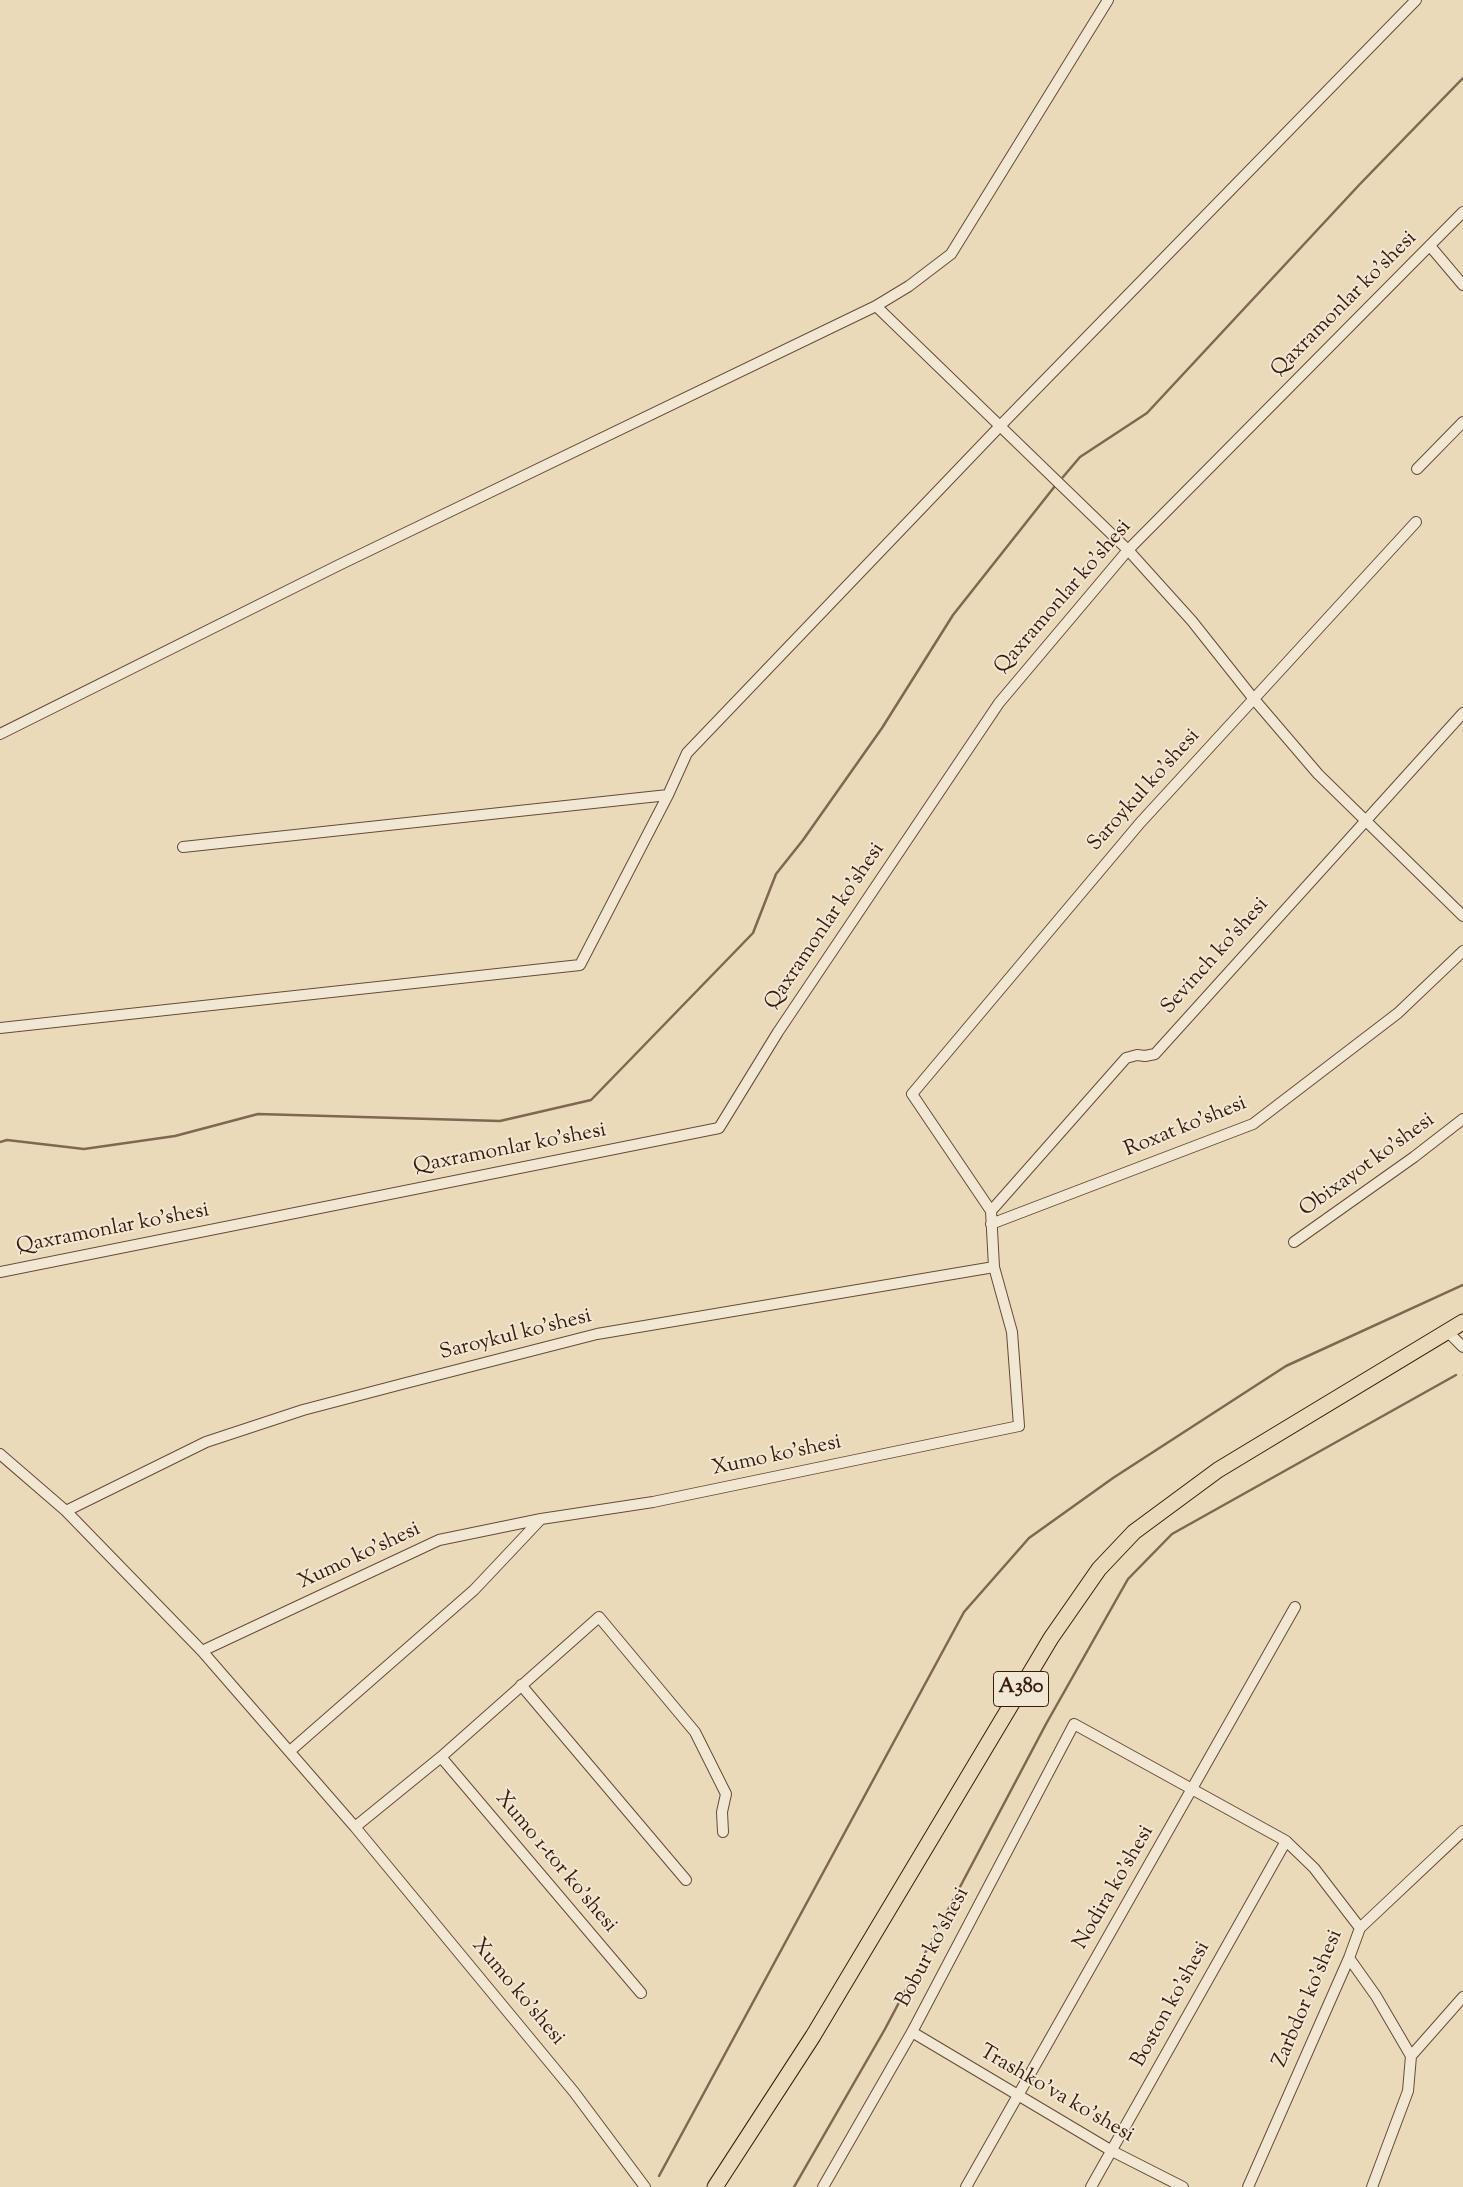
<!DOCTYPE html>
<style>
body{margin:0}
canvas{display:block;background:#ebdaba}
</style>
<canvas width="1463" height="2187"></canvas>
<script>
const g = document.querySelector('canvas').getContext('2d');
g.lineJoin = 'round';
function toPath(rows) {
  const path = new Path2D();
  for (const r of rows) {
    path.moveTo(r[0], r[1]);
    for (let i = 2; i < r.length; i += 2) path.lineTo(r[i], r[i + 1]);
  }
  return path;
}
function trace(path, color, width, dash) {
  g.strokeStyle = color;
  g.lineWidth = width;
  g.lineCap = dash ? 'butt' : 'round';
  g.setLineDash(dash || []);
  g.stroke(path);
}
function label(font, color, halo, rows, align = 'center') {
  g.font = font + ' "Sorts Mill Goudy",serif';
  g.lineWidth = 4;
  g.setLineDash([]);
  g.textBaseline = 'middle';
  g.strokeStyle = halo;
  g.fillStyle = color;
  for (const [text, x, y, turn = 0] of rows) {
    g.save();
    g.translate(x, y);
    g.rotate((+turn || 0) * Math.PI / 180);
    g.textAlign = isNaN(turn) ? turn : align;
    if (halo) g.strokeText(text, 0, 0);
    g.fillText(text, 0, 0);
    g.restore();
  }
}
trace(toPath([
 [1063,477,1080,457,1147,413,1360,184,1463,78],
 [0,1142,7,1140,84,1149,175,1136,258,1114,500,1121,591,1100,753,933,776,874,803,840,882,728,953,615,1055,486],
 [659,2176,964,1612,1029,1538,1113,1478,1286,1366,1463,1285],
 [794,2187,885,2029,1046,1724,1128,1579,1172,1534,1456,1375]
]), '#7f6752', 2.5);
const minor = toPath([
 [1430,246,1463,285],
 [876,306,1128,550,1192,621,1253,698,1318,774,1463,916],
 [1417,469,1463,422],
 [0,734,339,565,876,306,909,286,951,254,1108,0],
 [183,847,668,795],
 [0,1028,580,965,668,795,687,753,1001,425,1416,0],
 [991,1211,1126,1058,1137,1055,1145,1056,1155,1054,1463,713],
 [991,1224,1253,1124,1398,1013,1463,951],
 [1294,1242,1414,1157,1463,1119],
 [0,1272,719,1128,778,1032,999,703,1128,550,1463,212],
 [1448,1332,1463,1347],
 [0,1454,66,1511,202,1651,355,1827,574,2092,645,2187],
 [66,1511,206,1442,303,1410,402,1384,597,1334,994,1267],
 [202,1651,439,1540,541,1519,653,1502,1019,1426,1012,1332,994,1267,991,1211,912,1094,1140,823,1416,522],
 [521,1685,686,1880],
 [290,1751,474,1590,541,1519],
 [441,1757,641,1993],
 [355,1827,441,1757,599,1617,695,1732,726,1794,722,1812,723,1832],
 [1349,1958,1376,1996,1411,2056],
 [912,2032,1112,2151,1183,2187],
 [823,2187,912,2032,1074,1724,1286,1841,1314,1868,1360,1928],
 [966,2187,1295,1607],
 [1091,2187,1286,1841],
 [1248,2187,1349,1958,1360,1928,1463,1831],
 [1372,2187,1408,2091,1411,2056,1463,1997]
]);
const highway = toPath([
 [715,2187,813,2036,1051,1638,1099,1569,1134,1532,1218,1470,1463,1322]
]);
trace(minor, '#654b39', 12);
trace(highway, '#381b0e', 17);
trace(minor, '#f2e7d2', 10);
trace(highway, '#ebdaba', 15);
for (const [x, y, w] of [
 [1021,1689,55]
]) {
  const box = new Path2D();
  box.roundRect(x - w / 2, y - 17.5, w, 35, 4);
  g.fillStyle = '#f2e7d2';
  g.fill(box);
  trace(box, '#381b0e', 1);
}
label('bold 20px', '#381b0e', null, [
 ["A380",1021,1689]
]);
label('21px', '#381b0e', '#f2e7d2', [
 ["Qaxramonlar ko'shesi",1345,305,-45],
 ["Qaxramonlar ko'shesi",1064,598,-49],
 ["Saroykul ko'shesi",1145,791,-48],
 ["Qaxramonlar ko'shesi",826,927,-56],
 ["Sevinch ko'shesi",1216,957,-48],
 ["Roxat ko'shesi",1186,1128,-22],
 ["Qaxramonlar ko'shesi",510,1150,-11],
 ["Obixayot ko'shesi",1368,1166,-36],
 ["Qaxramonlar ko'shesi",113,1230,-11],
 ["Saroykul ko'shesi",516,1336,-14],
 ["Xumo ko'shesi",777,1457,-12],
 ["Xumo ko'shesi",360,1557,-25],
 ["Xumo 1-tor ko'shesi",555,1863,50],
 ["Nodira ko'shesi",1115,1888,-60],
 ["Bobur ko'shesi",934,1948,-62],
 ["Xumo ko'shesi",517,1993,50],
 ["Zarbdor ko'shesi",1309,1999,-67],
 ["Boston ko'shesi",1172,2005,-61],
 ["Trashko'va ko'shesi",1056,2095,30]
]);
</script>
